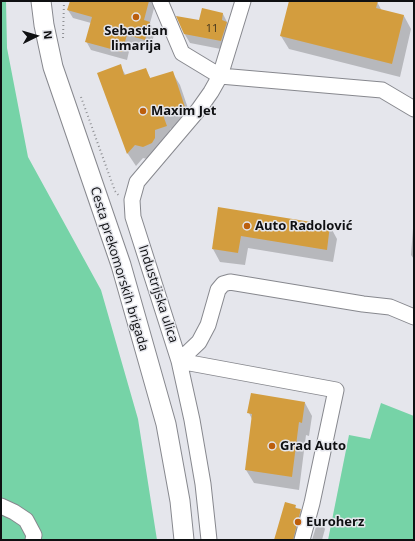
<!DOCTYPE html>
<meta charset="utf-8">
<style>
body{margin:0}
#map{position:relative;width:415px;height:541px;overflow:hidden;background:#e5e6ec;font-family:"Open Sans",sans-serif}
canvas{display:block}
.frame{position:absolute;inset:0;border:2px solid #0f1012;pointer-events:none}
.north{position:absolute;left:16px;top:16px;width:40px;height:40px;-webkit-text-stroke:3px #e5e6ec;paint-order:stroke;rotate:85deg;font-size:11px;font-weight:700;line-height:16px;text-align:center;color:#0f1012}
.north::after{content:'';display:block;margin:auto;width:14px;height:18px;background:#0f1012;clip-path:polygon(50% 0,100% 100%,50% 72%,0 100%)}
</style>
<div id="map">
<canvas width="415" height="541"></canvas>
<div class="frame"></div>
<div class="north">N</div>
</div>
<script>
const g = document.querySelector('canvas').getContext('2d');
g.lineJoin = 'round';
function fillPath(path, color) {
  g.fillStyle = color;
  g.fill(path, 'evenodd');
}
function toPath(rows) {
  const path = new Path2D();
  for (const r of rows) {
    path.moveTo(r[0], r[1]);
    for (let i = 2; i < r.length; i += 2) path.lineTo(r[i], r[i + 1]);
  }
  return path;
}
function trace(path, color, width, dash) {
  g.strokeStyle = color;
  g.lineWidth = width;
  g.lineCap = dash ? 'butt' : 'round';
  g.setLineDash(dash || []);
  g.stroke(path);
}
function label(font, color, halo, rows, align = 'center') {
  g.font = font + ' "Open Sans",sans-serif';
  g.lineWidth = 3;
  g.setLineDash([]);
  g.textBaseline = 'middle';
  g.strokeStyle = halo;
  g.fillStyle = color;
  for (const [text, x, y, turn = 0] of rows) {
    g.save();
    g.translate(x, y);
    g.rotate((+turn || 0) * Math.PI / 180);
    g.textAlign = isNaN(turn) ? turn : align;
    if (halo) g.strokeText(text, 0, 0);
    g.fillText(text, 0, 0);
    g.restore();
  }
}
fillPath(toPath([
 [1,1,6,1,7,48,28,157,101,290,138,419,157,540,1,540],
 [381,403,414,416,414,540,328,540,349,435,370,439]
]), '#76d3a7');
fillPath(toPath([
 [71,1,156,1,150,23,155,32,150,48,131,43,127,60,91,50,86,41,91,23,73,18,68,10],
 [290,1,372,1,377,2,382,11,404,16,411,29,400,77,289,49,281,36],
 [223,14,232,32,226,50,190,43,184,33,200,21],
 [120,65,126,76,145,69,151,79,172,72,180,85,192,120,170,129,174,140,151,160,143,158,136,166,128,154,98,74],
 [219,208,330,226,337,239,333,262,248,248,245,265,220,262,213,249],
 [414,215,414,259,411,255],
 [305,403,312,416,309,436,306,435,299,490,254,483,246,470,252,419,249,413],
 [295,506,297,509,300,510,308,524,304,540,275,540],
 [319,517,325,529,322,540,312,540]
]), '#0003');
fillPath(toPath([
 [70,1,149,1,144,20,150,22,145,40,127,35,122,52,85,42,92,17,67,10],
 [289,1,378,1,376,8,404,15,392,64,280,36],
 [202,8,223,13,222,20,227,22,221,41,184,34,176,16,199,20],
 [121,64,124,75,146,68,150,78,173,71,185,107,163,115,167,126,155,130,155,138,152,143,143,147,135,145,127,154,97,73],
 [218,207,330,225,327,250,241,236,238,253,212,249],
 [251,393,305,402,302,423,299,422,292,477,245,470,252,414,247,413],
 [285,502,296,505,295,508,301,509,293,540,274,540]
]), '#d39d3e');
const minor = toPath([
 [160,1,182,53,220,76,382,90,414,109],
 [179,361,336,390,312,503,302,540],
 [179,361,199,342,208,325,218,290,223,284,230,282,363,304,390,307,414,317],
 [1,506,14,512,26,520,34,535,33,540],
 [209,540,203,484,192,420,179,361,133,217,132,200,137,182,199,109,211,92,220,76,243,1]
]);
const major = toPath([
 [41,1,44,25,53,67,121,265,166,424,180,501,184,540]
]);
trace(minor, '#87888e', 17);
trace(major, '#87888e', 21);
trace(toPath([
 [63,38,64,1],
 [81,97,115,191,120,197]
]), '#8f9094', 2, [1, 3]);
trace(minor, '#fff', 15);
trace(major, '#fff', 19);
for (const [x, y, r, color] of [
 [136,17,4,"#bc5f0d"],
 [143,111,4,"#bc5f0d"],
 [247,226,4,"#bc5f0d"],
 [272,446,4,"#bc5f0d"],
 [298,522,4,"#bc5f0d"]
]) {
  const dot = new Path2D();
  dot.arc(x, y, r, 0, 2 * Math.PI);
  g.fillStyle = color;
  g.fill(dot);
  trace(dot, '#e5e6ec', 1.5);
}
label('11px', '#40331d', null, [
 ["11",212,29]
]);
label('bold 13px', '#0f1012', '#e5e6ec', [
 ["Sebastian",136,31,"center"],
 ["limarija",136,46,"center"],
 ["Maxim Jet",151,111],
 ["Auto Radolović",255,226],
 ["Grad Auto",280,446],
 ["Euroherz",306,522]
], 'left');
label('13px', '#0f1012', '#e5e6ec', [
 ["Cesta prekomorskih brigada",119,269,73],
 ["Industrijska ulica",158,294,72]
]);
</script>
